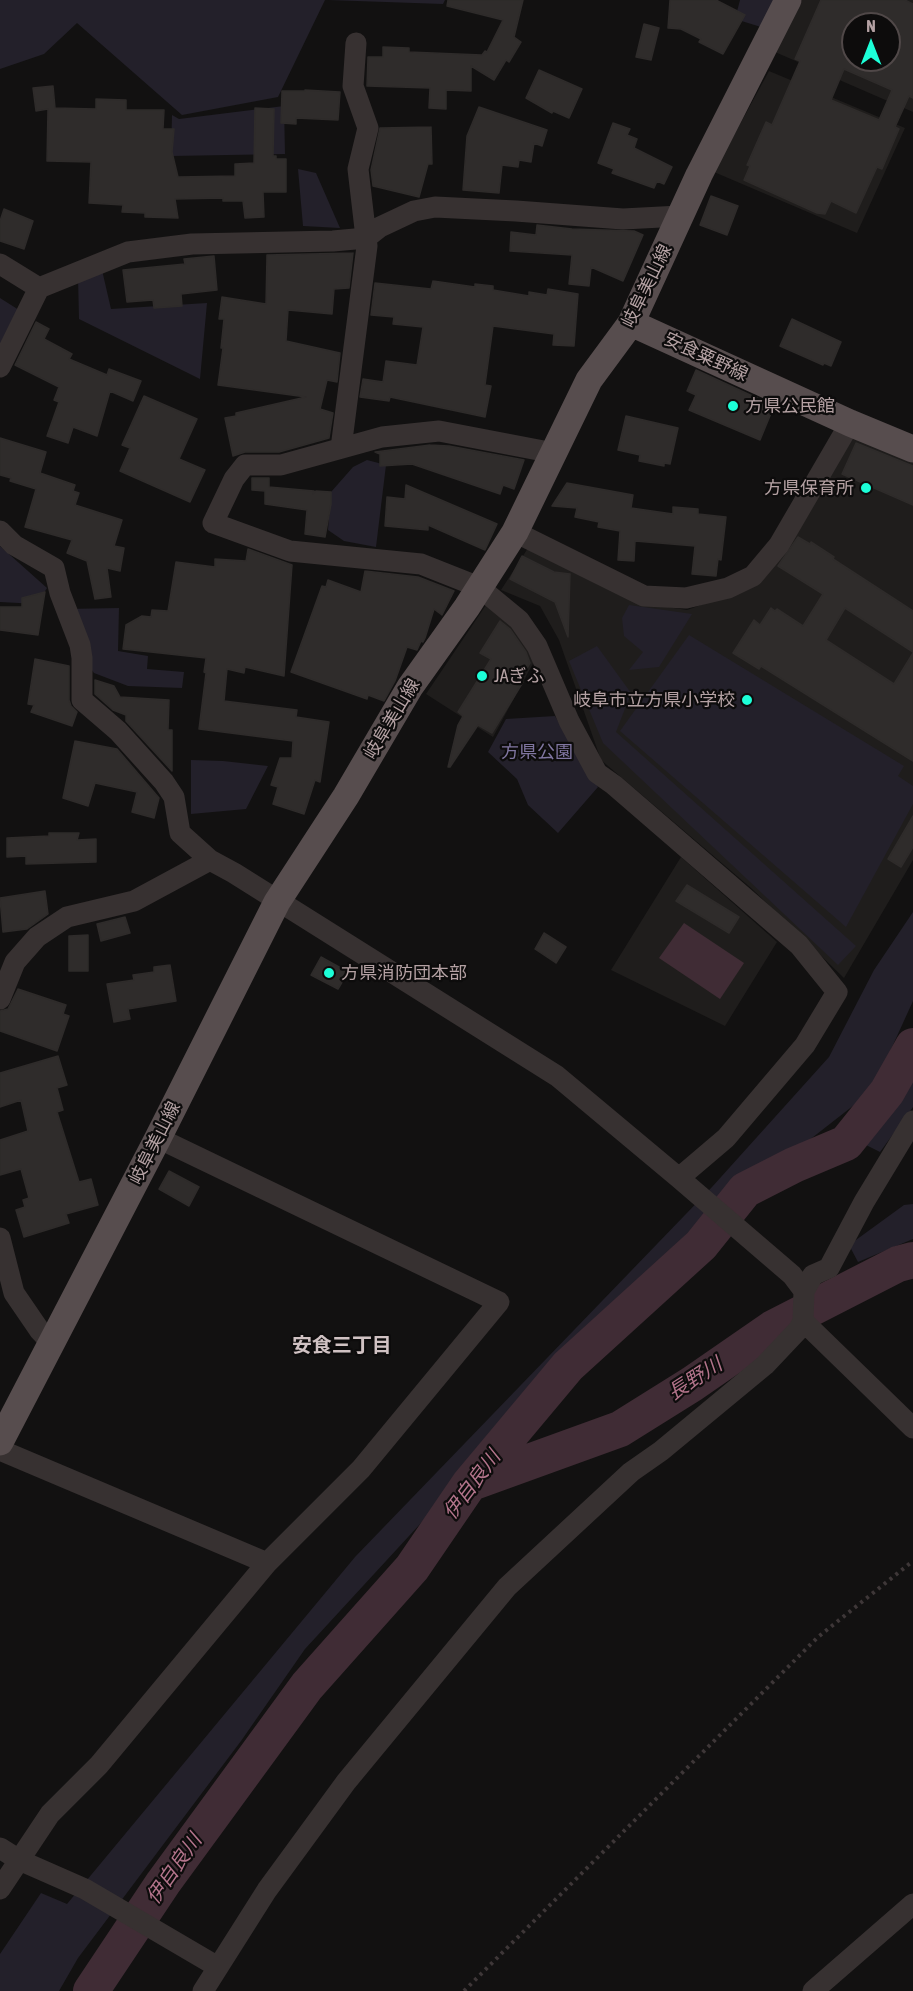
<!DOCTYPE html>
<meta charset="utf-8">
<style>
body{margin:0}
#map{position:relative;width:913px;height:1991px;overflow:hidden;background:#121111;font-family:"Asap Condensed",sans-serif}
canvas{display:block}
.north{position:absolute;left:841px;top:12px;width:60px;height:60px;box-sizing:border-box;background:#0d0c0c;border:2px solid #504848;border-radius:50%;rotate:0deg;font-size:16px;font-weight:700;line-height:24px;text-align:center;color:#b4a1a3}
.north::after{content:'';display:block;margin:auto;width:21px;height:27px;background:#1cffd8;clip-path:polygon(50% 0,100% 100%,50% 72%,0 100%)}
</style>
<div id="map">
<canvas width="913" height="1991"></canvas>
<div class="north">N</div>
</div>
<script>
const g = document.querySelector('canvas').getContext('2d');
g.lineJoin = 'round';
function fillPath(path, color) {
  g.fillStyle = color;
  g.fill(path, 'evenodd');
}
function toPath(rows) {
  const path = new Path2D();
  for (const r of rows) {
    path.moveTo(r[0], r[1]);
    for (let i = 2; i < r.length; i += 2) path.lineTo(r[i], r[i + 1]);
  }
  return path;
}
function trace(path, color, width, dash) {
  g.strokeStyle = color;
  g.lineWidth = width;
  g.lineCap = dash ? 'butt' : 'round';
  g.setLineDash(dash || []);
  g.stroke(path);
}
function label(font, color, halo, rows, align = 'center') {
  g.font = font + ' "Asap Condensed","Noto Sans JP",sans-serif';
  g.lineWidth = 4.5;
  g.setLineDash([]);
  g.textBaseline = 'middle';
  g.strokeStyle = halo;
  g.fillStyle = color;
  for (const [text, x, y, turn = 0] of rows) {
    g.save();
    g.translate(x, y);
    g.rotate((+turn || 0) * Math.PI / 180);
    g.textAlign = isNaN(turn) ? turn : align;
    if (halo) g.strokeText(text, 0, 0);
    g.fillText(text, 0, 0);
    g.restore();
  }
}
fillPath(toPath([
 [802,0,913,0,913,112,775,52],
 [853,24,889,24,889,60,853,60],
 [769,71,905,128,857,233,714,172],
 [855,435,913,462,913,860,844,978,751,888,601,760,559,640,540,606,501,590,528,548,636,602,687,610,753,586],
 [488,602,515,623,536,658,493,737,426,694],
 [681,857,777,942,725,1026,611,970]
]), '#1f1d1c');
fillPath(toPath([
 [0,0,325,0,278,97,182,115,77,23,44,54,0,69],
 [328,0,445,0,443,4],
 [740,0,774,0,761,27,735,19],
 [284,106,285,154,171,156,172,115,179,119],
 [298,169,316,173,340,228,303,226],
 [102,270,111,309,207,303,200,379,79,319,78,277],
 [0,298,19,310,0,345],
 [367,460,386,465,376,547,344,541,328,530,331,492,353,467],
 [0,546,47,588,37,604,0,602],
 [629,605,692,614,659,667,629,670,643,652,624,636,622,618],
 [119,608,118,651,148,656,147,669,184,672,182,688,128,686,94,673,79,653,66,609],
 [689,635,904,766,898,776,913,786,913,804,846,927,620,731],
 [597,646,631,693,616,732,856,946,838,965,603,743,569,661],
 [555,716,598,787,558,833,528,805,517,779,488,752,506,719],
 [191,760,223,761,268,766,246,809,191,814],
 [913,912,913,1001,872,1091,785,1159,756,1172,519,1410,432,1511,305,1649,241,1741,78,1958,59,1991,0,1991,0,1954,41,1893,67,1904,355,1557,712,1187,829,1057,874,970],
 [913,1076,913,1107,880,1152,864,1144],
 [913,1204,913,1239,858,1262,849,1245,904,1205]
]), '#23202a');
fillPath(toPath([
 [684,923,744,963,720,999,659,958]
]), '#402c35');
trace(toPath([
 [471,1483,620,1429,692,1384,773,1328,898,1264,913,1260],
 [91,1991,163,1883,307,1686,412,1568,470,1483,568,1366,701,1245,745,1190,794,1165,846,1143,887,1092,913,1046]
]), '#402c35', 36);
const building = toPath([
 [448,0,523,0,514,37,521,42,509,62,506,60,494,80,471,66,471,91,446,90,446,109,429,108,430,88,367,86,368,57,383,57,383,47,409,48,409,52,482,55,485,51,487,52,503,20,447,6,448,0],
 [670,0,716,0,745,15,723,54,699,42,701,39,681,29,668,28,670,0],
 [821,0,905,0,913,4,913,98,909,96,895,127,899,129,882,169,877,167,856,213,831,201,825,214,817,213,744,180,750,166,747,165,766,122,772,125,800,61,795,59,821,0],
 [853,24,889,24,889,60,853,60,853,24],
 [844,69,892,90,879,120,831,100,844,69],
 [644,24,659,28,651,60,636,57,644,24],
 [539,70,582,89,569,118,553,111,552,113,526,98,539,70],
 [53,86,55,108,96,109,96,99,126,100,126,110,164,110,163,129,174,129,172,152,178,177,235,176,235,164,254,163,255,108,274,109,273,156,276,156,276,159,286,159,286,192,263,192,264,217,245,218,243,201,223,201,223,198,175,199,178,218,145,217,145,213,122,212,123,205,89,203,91,162,47,161,48,109,36,111,33,88,53,86],
 [305,90,340,92,338,120,296,118,296,124,281,123,282,91,305,91,305,90],
 [479,107,547,130,542,146,534,143,531,162,519,160,518,167,502,165,499,193,463,190,467,136,479,107],
 [613,123,630,129,627,135,637,139,634,148,672,167,664,184,657,181,654,188,612,173,614,169,598,163,613,123],
 [431,127,432,164,428,164,419,197,373,186,371,170,380,128,431,127],
 [711,196,738,206,727,235,700,225,711,196],
 [4,209,33,221,24,249,0,241,0,221,4,209],
 [537,225,572,229,634,231,643,235,623,281,591,267,589,286,569,284,572,255,510,251,511,232,536,235,537,225],
 [353,253,349,288,334,289,332,314,288,310,286,341,340,353,337,382,327,380,320,409,333,413,329,438,279,452,245,452,233,456,225,418,236,416,236,413,306,397,218,385,223,348,221,348,224,319,219,319,222,297,266,304,267,255,353,253],
 [214,256,217,290,181,294,182,306,154,308,153,300,127,302,123,270,185,264,184,259,214,256],
 [433,281,475,287,475,284,493,286,493,290,529,296,529,292,547,295,548,289,578,294,574,346,553,345,554,334,493,326,485,385,491,386,485,417,390,397,389,401,360,397,363,379,383,382,386,361,417,365,423,327,393,324,394,317,371,315,375,283,431,289,433,281],
 [792,319,841,342,831,366,824,363,823,365,780,346,792,319],
 [36,322,49,329,44,339,72,354,69,359,107,375,109,369,141,381,133,401,110,391,97,436,73,427,68,443,47,436,59,402,54,400,59,387,15,365,36,322],
 [696,370,774,406,760,440,689,410,696,395,687,391,696,370],
 [144,396,197,419,179,459,205,470,190,502,120,471,130,448,122,445,144,396],
 [626,416,678,428,670,464,664,463,664,466,639,461,640,455,618,450,626,416],
 [0,438,46,452,40,473,75,485,73,491,79,493,75,505,122,520,114,546,124,548,120,571,107,568,111,597,95,599,87,561,67,553,72,540,25,527,36,489,10,481,11,478,0,475,0,438],
 [856,443,913,466,913,505,842,474,856,443],
 [430,445,449,446,524,460,514,489,503,485,500,494,412,464,380,466,380,454,375,452,430,445],
 [252,478,269,478,269,487,314,491,313,494,316,491,331,492,331,504,325,537,305,534,307,510,265,504,265,491,252,490,252,478],
 [567,483,633,495,631,508,673,514,673,507,698,509,698,514,726,517,721,560,718,559,716,576,692,574,695,546,635,541,634,561,618,560,620,531,598,527,599,522,575,517,577,508,552,506,567,483],
 [406,485,497,524,485,550,428,525,428,530,385,526,387,497,405,499,406,485],
 [798,537,810,544,811,542,834,557,833,559,913,611,913,652,845,608,826,640,894,684,913,653,913,761,761,666,759,669,733,653,754,620,760,625,771,608,775,611,777,609,803,626,823,594,778,566,798,537],
 [248,549,292,565,284,676,245,667,244,673,227,669,224,701,297,710,296,717,329,722,320,782,315,780,304,814,273,804,278,787,271,785,280,758,292,758,293,741,199,729,206,673,204,672,206,658,123,649,126,625,142,616,151,617,152,610,168,611,176,562,215,567,215,559,246,561,248,549],
 [522,556,554,572,570,574,568,637,555,602,510,579,522,556],
 [365,571,418,577,454,591,442,615,434,609,425,638,423,642,421,641,417,650,407,647,395,681,384,701,368,695,367,699,291,672,322,586,326,587,328,580,361,592,365,571],
 [45,592,38,635,0,630,0,607,22,607,22,598,45,592],
 [500,621,510,629,526,652,530,663,520,680,523,682,492,733,478,725,450,767,448,767,458,725,463,716,458,712,491,659,480,653,500,621],
 [35,659,69,666,69,700,71,706,77,712,72,726,31,712,34,705,28,704,35,659],
 [95,680,114,686,120,697,169,700,168,730,172,730,172,771,126,721,126,715,113,710,95,694,95,680],
 [75,741,117,749,159,798,154,818,132,812,137,792,95,783,88,806,63,798,75,741],
 [913,816,913,847,901,867,888,859,913,816],
 [49,833,79,833,77,840,96,839,96,862,26,864,26,856,7,857,7,838,49,836,49,833],
 [687,885,739,917,729,933,676,901,687,885],
 [45,891,48,914,27,929,3,932,0,898,45,891],
 [125,917,130,933,101,941,97,924,125,917],
 [544,933,566,947,556,963,535,949,544,933],
 [88,935,88,971,69,971,69,936,88,935],
 [321,957,348,972,338,989,311,975,321,957],
 [170,965,176,1001,128,1009,130,1019,114,1022,107,984,134,980,133,975,154,972,154,967,170,965],
 [18,989,66,1005,63,1014,69,1016,57,1051,0,1031,0,1011,8,1009,18,989],
 [58,1056,67,1085,57,1088,63,1110,57,1112,79,1182,91,1179,98,1205,66,1214,69,1223,24,1237,16,1210,25,1207,23,1200,29,1198,21,1169,0,1175,0,1140,28,1131,21,1100,0,1107,0,1073,58,1056],
 [169,1171,199,1187,189,1206,159,1189,169,1171]
]);
fillPath(building, '#2f2c2b');
trace(building, '#2e2b2a', 1.5);
trace(toPath([
 [464,1991,818,1637,913,1561]
]), '#3e3738', 4, [3, 4.5]);
trace(toPath([
 [0,264,39,288],
 [0,367,39,288,128,252,192,244,333,241,366,238,380,227,414,211,435,207,516,211,623,219,680,216],
 [341,448,367,246,358,169,368,128,353,86,356,43],
 [554,453,439,431,382,437,281,465,245,465,234,479,213,523,290,551,421,564,479,587,519,620,537,646,569,721,597,773,614,785,799,945,837,992,805,1045,726,1138,679,1178],
 [0,531,14,545,54,568,60,593,80,645,82,658,82,700,118,731,164,782,174,797,180,833,210,860,234,873,557,1076,679,1178,792,1275,804,1291],
 [515,532,644,596,686,598,728,588,753,576,779,545,850,423],
 [0,999,15,962,37,937,67,917,134,901,210,860],
 [0,1238,14,1293,40,1331,52,1344],
 [803,1321,913,1428],
 [0,1450,267,1563],
 [0,1848,19,1860,85,1889,218,1967],
 [0,1889,50,1814,99,1765,267,1563,361,1469,499,1302,158,1138],
 [203,1991,267,1890,346,1782,507,1587,631,1472,661,1451,765,1365,799,1329,803,1321,804,1291,813,1275,829,1268,864,1202,913,1121],
 [813,1991,913,1904]
]), '#373131', 21);
trace(toPath([
 [631,323,850,423,913,449],
 [0,1442,158,1138,277,902,346,796,410,687,467,607,515,532,589,380,631,323,699,175,788,0]
]), '#574d4e', 27);
for (const [x, y, r, color] of [
 [733,406,6,"#1cffd8"],
 [866,488,6,"#1cffd8"],
 [482,676,6,"#1cffd8"],
 [747,700,6,"#1cffd8"],
 [329,973,6,"#1cffd8"]
]) {
  const dot = new Path2D();
  dot.arc(x, y, r, 0, 2 * Math.PI);
  g.fillStyle = color;
  g.fill(dot);
  trace(dot, '#0d0c0c', 2);
}
label('18px', '#b4a1a3', '#0d0c0c', [
 ["岐阜美山線",647,286,-64],
 ["安食粟野線",706,357,25],
 ["岐阜美山線",392,719,-59],
 ["岐阜美山線",155,1143,-63]
]);
label('18px', '#b4a1a3', '#0d0c0c', [
 ["方県公民館",745,406],
 ["方県保育所",854,488,"right"],
 ["JAぎふ",494,676],
 ["岐阜市立方県小学校",735,700,"right"],
 ["方県消防団本部",341,973]
], 'left');
label('18px', '#8076a1', '#0d0c0c', [
 ["方県公園",537,752]
]);
label('bold 20px', '#d0c2c3', '#0d0c0c', [
 ["安食三丁目",342,1346]
]);
label('italic 20px', '#b3748b', '#0d0c0c', [
 ["長野川",695,1379,-33],
 ["伊自良川",472,1485,-53],
 ["伊自良川",174,1869,-55]
]);
</script>
